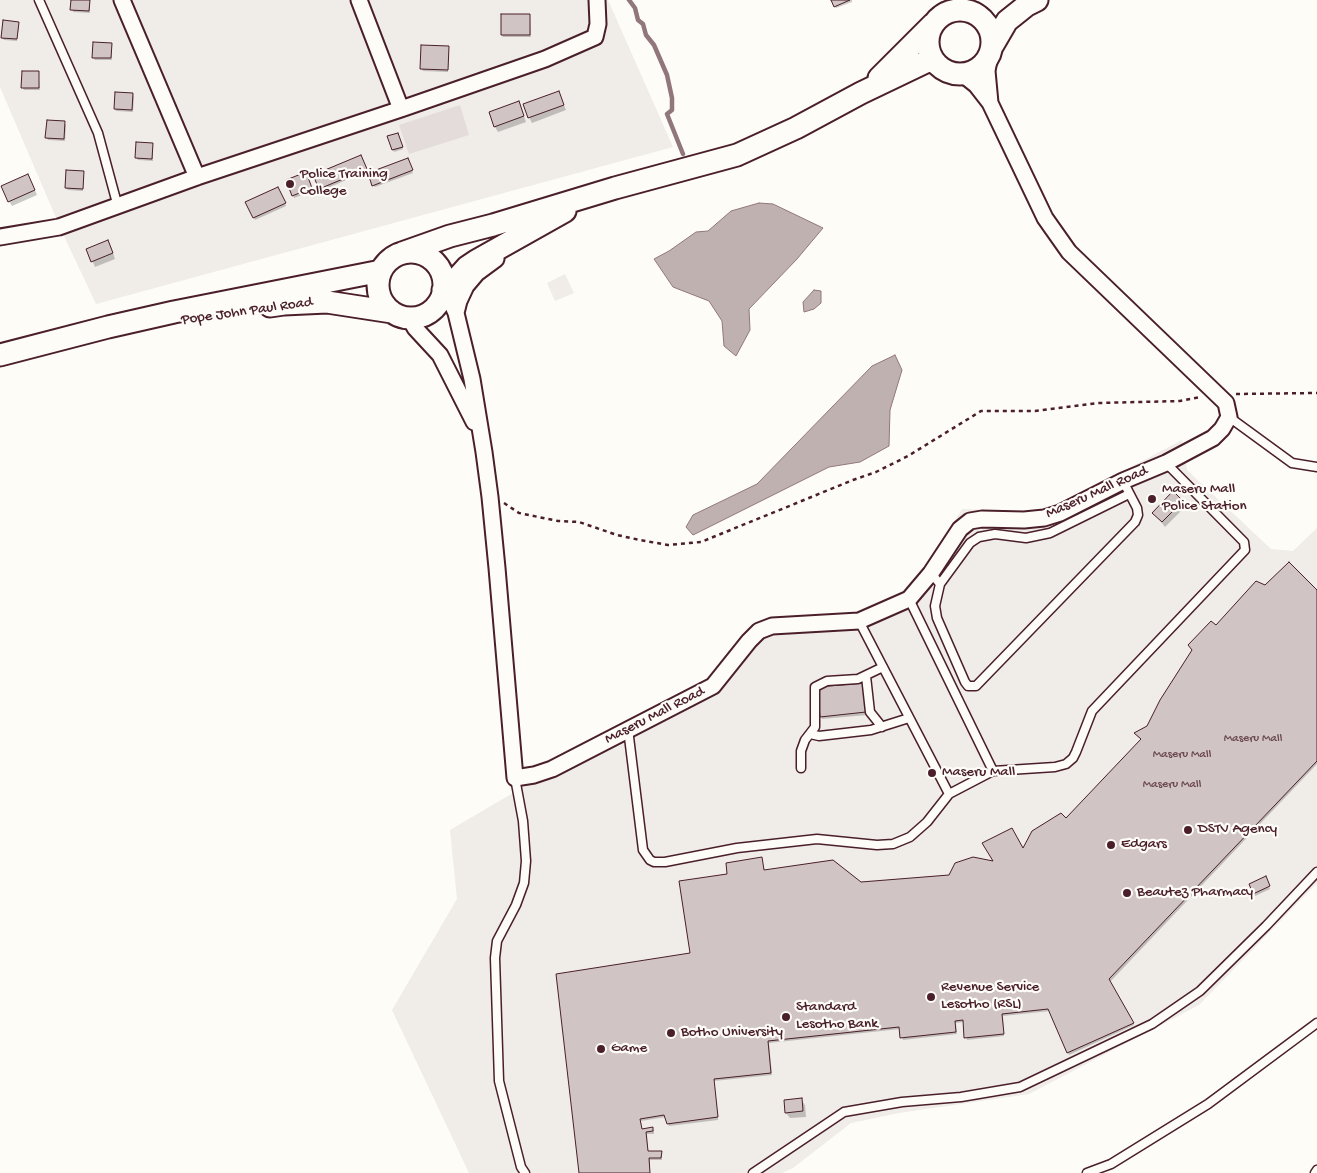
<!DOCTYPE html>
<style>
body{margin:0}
canvas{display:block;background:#fdfcf7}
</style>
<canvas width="1317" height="1173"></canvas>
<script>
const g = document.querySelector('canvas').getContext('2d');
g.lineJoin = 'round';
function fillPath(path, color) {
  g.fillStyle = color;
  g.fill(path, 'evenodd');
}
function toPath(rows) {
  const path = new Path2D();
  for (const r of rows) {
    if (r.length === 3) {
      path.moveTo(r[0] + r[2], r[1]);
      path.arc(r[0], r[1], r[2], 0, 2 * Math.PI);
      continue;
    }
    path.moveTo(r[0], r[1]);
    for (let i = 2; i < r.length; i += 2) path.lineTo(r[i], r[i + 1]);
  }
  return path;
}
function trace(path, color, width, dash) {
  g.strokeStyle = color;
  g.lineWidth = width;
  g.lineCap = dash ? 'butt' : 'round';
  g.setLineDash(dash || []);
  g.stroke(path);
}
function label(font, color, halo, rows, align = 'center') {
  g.font = font + ' "Gochi Hand",sans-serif';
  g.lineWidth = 4.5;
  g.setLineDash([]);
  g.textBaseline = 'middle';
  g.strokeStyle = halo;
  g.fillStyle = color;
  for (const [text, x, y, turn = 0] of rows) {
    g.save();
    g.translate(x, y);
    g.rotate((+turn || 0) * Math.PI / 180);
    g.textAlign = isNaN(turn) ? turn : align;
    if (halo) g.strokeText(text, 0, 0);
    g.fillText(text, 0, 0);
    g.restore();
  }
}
fillPath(toPath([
 [0,0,608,0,673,147,96,304,63,234,0,87],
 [565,274,574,293,555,301,547,283],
 [1182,440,1187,470,1271,549,1293,551,1317,528,1317,883,1199,1005,1029,1094,899,1113,851,1123,793,1168,782,1173,469,1173,392,1010,457,899,450,830,644,716,714,683,758,623,860,618,908,596,962,509,1045,512]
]), '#f0ece8');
fillPath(toPath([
 [460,105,469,135,409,154,399,125]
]), '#e3dcda');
const water = toPath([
 [759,203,773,204,823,228,797,259,749,309,750,330,736,356,724,346,722,321,709,301,673,287,654,259,669,251,696,232,708,231,731,211,759,203],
 [814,290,821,291,821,303,814,309,804,312,803,302,814,290],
 [895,355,902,370,890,410,889,446,860,462,829,467,693,535,686,527,693,515,757,484,872,366,895,355]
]);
fillPath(water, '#c0b1b1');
trace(water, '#91777b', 1);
fillPath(toPath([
 [72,0,90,0,90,13,73,12],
 [832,0,852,0,852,2,836,8],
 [530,15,531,37,503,37,502,35],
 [18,24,19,26,17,41,4,40,2,38],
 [111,44,112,60,95,60,93,57],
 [448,48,449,50,448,72,423,71,421,68],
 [38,72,40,90,24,90,23,88],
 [133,94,134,97,133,112,116,111,115,108],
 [561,98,566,110,532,123,529,117],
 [521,108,526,122,498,132,495,127],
 [64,123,66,125,65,141,48,140,47,138],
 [399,136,403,149,394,152,389,137],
 [152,144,153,147,153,161,138,160,136,158],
 [362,159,367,171,321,191,320,188],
 [408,162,413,173,375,187,373,185],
 [83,172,84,175,83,191,68,190,66,188],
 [307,176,313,191,294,198,287,181],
 [31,181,37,195,12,206,9,201],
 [277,188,286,206,255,220,246,202],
 [111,247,115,259,95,267,88,250],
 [1182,502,1185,507,1165,527,1154,513],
 [1265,587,1317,592,1317,764,1110,982,1134,1025,1069,1055,1050,1011,1003,1016,1004,1036,967,1040,964,1022,956,1023,957,1034,903,1040,900,1029,769,1043,772,1075,714,1081,718,1120,669,1126,666,1117,641,1121,642,1130,652,1128,654,1130,654,1134,647,1134,648,1152,661,1152,662,1154,662,1160,650,1160,650,1173,580,1173,691,954,729,875,762,859,765,872,861,883,949,877,995,863,1023,850,1066,819,1142,740,1137,736,1148,727,1216,627],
 [864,687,867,715,822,719,821,716],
 [1265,878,1270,889,1255,896,1250,885],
 [801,1099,805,1105,806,1117,790,1118,786,1113]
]), '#0003');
trace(toPath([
 [629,0,635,8,638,20,643,24,646,35,654,45,667,75,672,98,672,110,667,114,683,154]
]), '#91777b', 4.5);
const building = toPath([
 [71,0,90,0,89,11,70,10,71,0],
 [831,0,850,0,834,7,831,0],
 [501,14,530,14,530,35,501,35,501,14],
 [3,20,19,22,17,39,1,38,3,20],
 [93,42,112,43,111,58,92,58,93,42],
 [421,45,449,46,448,70,420,69,421,45],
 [22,71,39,71,39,88,21,88,22,71],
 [559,91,564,105,528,118,523,104,559,91],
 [115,92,133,93,132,110,114,109,115,92],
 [519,101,524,116,494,127,489,112,519,101],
 [47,120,65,121,64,139,45,138,47,120],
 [398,133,403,147,392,150,387,136,398,133],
 [136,142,153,143,152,159,135,158,136,142],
 [361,155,367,169,319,189,313,175,361,155],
 [408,158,413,170,372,186,368,173,408,158],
 [66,170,84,171,83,189,65,188,66,170],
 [306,172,312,188,292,196,286,180,306,172],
 [28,174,35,190,8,202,1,186,28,174],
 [278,187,286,203,253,218,245,202,278,187],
 [108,240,113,253,91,262,86,249,108,240],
 [1173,491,1183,501,1162,522,1152,513,1173,491],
 [1289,562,1317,590,1317,761,1109,979,1134,1023,1067,1053,1048,1009,1002,1014,1004,1034,964,1038,963,1020,955,1021,956,1032,900,1038,899,1027,768,1041,771,1073,714,1079,718,1117,667,1124,664,1115,640,1119,642,1129,653,1127,653,1131,646,1132,648,1151,662,1151,661,1158,649,1158,650,1173,579,1173,556,974,690,953,679,881,727,874,726,863,762,857,764,870,833,860,861,882,949,875,955,863,973,857,993,861,982,843,1012,828,1023,848,1032,831,1061,813,1066,818,1141,739,1134,733,1147,726,1160,700,1192,650,1188,645,1211,621,1216,625,1256,581,1265,585,1289,562],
 [864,683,866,712,820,717,817,687,864,683],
 [1266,876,1270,886,1253,894,1249,884,1266,876],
 [802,1098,803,1111,785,1113,784,1100,802,1098]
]);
fillPath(building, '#d0c5c4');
trace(building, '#4a1f2b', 1);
const service = toPath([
 [39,0,98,133,118,207],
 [1229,417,1292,463,1317,467],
 [931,573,940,584,935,606,937,618,965,682,968,686,976,686,1135,522,1138,515,1137,508,1123,481],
 [940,584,970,543,979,537,995,534,1026,538,1050,533,1129,494],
 [909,599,993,771],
 [859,621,949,794],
 [866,676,870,712,882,727],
 [628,729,643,850,650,860,654,862,665,862,737,848,817,839,877,845,893,844,910,837,927,822,949,794,993,771,1055,767,1066,764,1073,758,1076,752,1092,711,1245,550,1244,542,1166,463],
 [810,734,819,736,871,730,909,718],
 [801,768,801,751,805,740,815,727,815,687,827,681,858,679,883,667],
 [515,778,523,821,526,861,524,883,516,905,497,941,495,958,499,1081,521,1167,525,1173],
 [753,1173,844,1112,902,1102,961,1097,1020,1087,1152,1024,1200,991,1266,926,1317,872],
 [1087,1173,1111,1164,1208,1104,1317,1023],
 [1315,1173,1317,1170]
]);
const minor = toPath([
 [122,0,197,177],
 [990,103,987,71,990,54],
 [401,109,545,59,595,37,598,24,597,0],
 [0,237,59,227,197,177,401,109,359,0],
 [443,292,449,297,456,313,472,379,484,452,490,497,497,568,515,778,534,775,552,769,713,686,749,641,759,631,772,626,859,621,909,599,931,573,960,529,970,521,982,519,1024,520,1044,518,1060,513,1123,481,1166,463,1213,438,1222,429,1229,417,1226,403,1069,252,1045,218,990,103,976,85,966,77,957,75],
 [456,313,459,301,466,286,477,273,496,259],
 [409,317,415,328,440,355,474,422]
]);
const secondary = toPath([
 [960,42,32],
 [993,45,1007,21,1027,5,1037,0],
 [879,78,933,24],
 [411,285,33],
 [402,253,450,236,493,225,615,188,737,155,796,128,861,93,932,59],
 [443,290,448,288,467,267,476,261,565,211],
 [270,306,284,304,327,302,392,312],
 [0,355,108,327,174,312,381,271]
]);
trace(service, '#4a1f2b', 11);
trace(minor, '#4a1f2b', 19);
trace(secondary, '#4a1f2b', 25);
trace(toPath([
 [1236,394,1317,393],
 [504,503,519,513,558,521,579,522,617,535,640,540,668,545,701,542,853,480,876,472,908,456,981,411,1035,411,1098,403,1180,401,1201,397]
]), '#4a1f2b', 2.5, [4, 4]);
trace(service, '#fdfcf7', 8);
trace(minor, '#fdfcf7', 15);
trace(secondary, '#fdfcf7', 21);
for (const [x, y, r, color] of [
 [290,184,5,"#4a1f2b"],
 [1152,499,5,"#4a1f2b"],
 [932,773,5,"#4a1f2b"],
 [1188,830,5,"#4a1f2b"],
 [1111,845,5,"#4a1f2b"],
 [1127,893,5,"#4a1f2b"],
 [931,997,5,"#4a1f2b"],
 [786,1017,5,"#4a1f2b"],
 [671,1033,5,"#4a1f2b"],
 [601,1049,5,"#4a1f2b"]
]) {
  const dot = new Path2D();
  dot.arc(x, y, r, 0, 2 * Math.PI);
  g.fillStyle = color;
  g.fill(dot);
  trace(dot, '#fdfcf7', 2);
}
label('12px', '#6c4851', null, [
 ["Maseru Mall",1253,739],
 ["Maseru Mall",1182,755],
 ["Maseru Mall",1172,785]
]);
label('15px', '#4a1f2b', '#fdfcf7', [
 ["Police Training",300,175],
 ["College",300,192],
 ["Maseru Mall",1162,490],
 ["Police Station",1162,507],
 ["Maseru Mall",942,773],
 ["DSTV Agency",1198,830],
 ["Edgars",1121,845],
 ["Beautez Pharmacy",1137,893],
 ["Revenue Service",941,988],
 ["Lesotho (RSL)",941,1005],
 ["Standard",796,1008],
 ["Lesotho Bank",796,1025],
 ["Botho University",681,1033],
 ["Game",611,1049]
], 'left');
label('15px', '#4a1f2b', '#fdfcf7', [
 ["Pope John Paul Road",247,312,-8],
 ["Maseru Mall Road",1097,493,-24],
 ["Maseru Mall Road",655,716,-27]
]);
</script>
